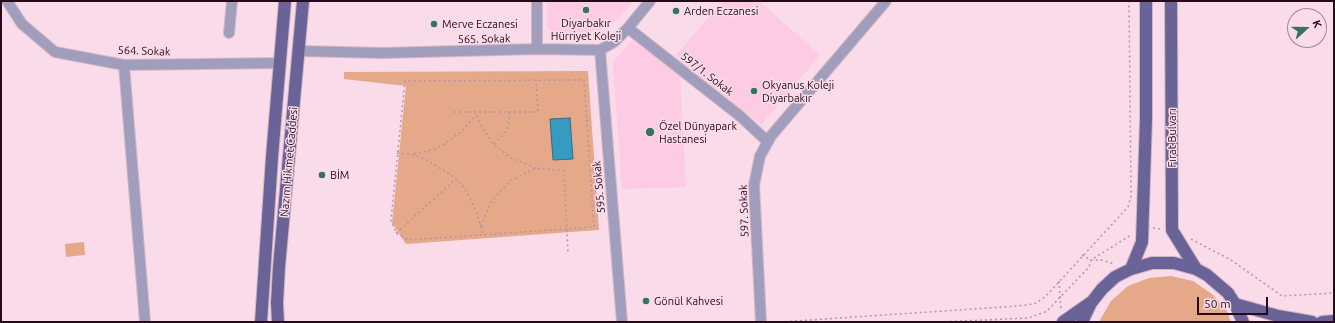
<!DOCTYPE html>
<meta charset="utf-8">
<style>
body{margin:0}
#map{position:relative;width:1335px;height:323px;overflow:hidden;background:#fadbe9;font-family:Ubuntu,sans-serif}
canvas{display:block}
.frame{position:absolute;inset:0;border:2px solid #250b19;pointer-events:none}
.north{position:absolute;left:1287px;top:8px;width:40px;height:40px;box-sizing:border-box;background:#fadbe9;border:1px solid #a58896;border-radius:50%;rotate:69deg;font-size:11px;font-weight:700;line-height:16px;text-align:center;color:#250b19}
.north::after{content:'';display:block;margin:auto;width:14px;height:18px;background:#36735e;clip-path:polygon(50% 0,100% 100%,50% 72%,0 100%)}
.scale{position:absolute;left:1197px;top:297px;width:71px;height:18px;box-sizing:border-box;border:2px solid #250b19;border-top:0;padding-left:5px;font-size:12px;line-height:14px;white-space:nowrap;color:#250b19;-webkit-text-stroke:3px #fadbe9;paint-order:stroke}
</style>
<div id="map">
<canvas width="1335" height="323"></canvas>
<div class="frame"></div>
<div class="north">K</div>
<div class="scale">50 m</div>
</div>
<script>
const g = document.querySelector('canvas').getContext('2d');
g.lineJoin = 'round';
function fillPath(path, color) {
  g.fillStyle = color;
  g.fill(path, 'evenodd');
}
function toPath(rows) {
  const path = new Path2D();
  for (const r of rows) {
    path.moveTo(r[0], r[1]);
    for (let i = 2; i < r.length; i += 2) path.lineTo(r[i], r[i + 1]);
  }
  return path;
}
function trace(path, color, width, dash) {
  g.strokeStyle = color;
  g.lineWidth = width;
  g.lineCap = dash ? 'butt' : 'round';
  g.setLineDash(dash || []);
  g.stroke(path);
}
function label(font, color, halo, rows, align = 'center') {
  g.font = font + ' Ubuntu,sans-serif';
  g.lineWidth = 3;
  g.setLineDash([]);
  g.textBaseline = 'middle';
  g.strokeStyle = halo;
  g.fillStyle = color;
  for (const [text, x, y, turn = 0] of rows) {
    g.save();
    g.translate(x, y);
    g.rotate((+turn || 0) * Math.PI / 180);
    g.textAlign = isNaN(turn) ? turn : align;
    if (halo) g.strokeText(text, 0, 0);
    g.fillText(text, 0, 0);
    g.restore();
  }
}
fillPath(toPath([
 [547,1,633,1,619,19,596,31,554,35,547,27],
 [723,1,759,1,820,55,761,125,675,56],
 [634,38,680,76,686,187,622,189,613,62]
]), '#fdcbe3');
fillPath(toPath([
 [588,71,599,230,406,244,392,223,406,86,344,79,344,72],
 [84,242,85,255,66,257,65,244],
 [1171,276,1193,281,1212,294,1227,311,1231,322,1099,322,1111,301,1128,286,1149,278]
]), '#e5a888');
const water = toPath([
 [570,118,573,159,553,160,550,119,570,118]
]);
fillPath(water, '#369ac1');
trace(water, '#316f8f', 1);
const minor = toPath([
 [7,1,22,24,55,52,124,65,280,63],
 [537,1,537,49],
 [628,28,740,116,768,142],
 [229,33,232,1],
 [600,50,622,322],
 [298,51,383,53,537,49,600,50,614,42,628,28,650,1],
 [124,65,145,322],
 [761,322,754,185,760,156,771,136,886,1]
]);
const major = toPath([
 [1171,1,1172,230,1196,269],
 [1131,269,1142,242,1146,119,1146,1],
 [1235,304,1278,316,1312,322],
 [261,322,272,157,285,1],
 [278,322,277,303,279,267,303,1],
 [1063,322,1090,303],
 [1082,322,1091,303,1102,289,1115,277,1131,269,1152,263,1174,263,1196,269,1207,275,1228,293,1235,304,1243,322],
 [1322,322,1334,321]
]);
trace(minor, '#d4b6c4', 12);
trace(major, '#d4b6c4', 14);
trace(toPath([
 [584,80,594,227,408,240,396,233,391,220,405,81,584,80],
 [475,111,480,123,493,144,511,158,536,168],
 [454,112,538,112,536,80],
 [494,144,506,131,509,124,509,111],
 [397,153,409,154,425,159,454,177,464,187,477,213,483,234],
 [414,154,435,149,444,144,462,131,476,115],
 [481,226,491,202,510,181,536,168,564,171,568,253],
 [1153,228,1161,229],
 [396,233,456,179],
 [1191,239,1231,260,1282,296,1334,293],
 [1082,255,1091,260,1101,260,1115,264],
 [1059,281,1061,311],
 [780,322,1018,306,1034,304,1045,297,1128,207,1131,196,1129,1],
 [940,322,1029,318,1047,311,1089,267,1091,260,1131,235]
]), '#b395a3', 1.5, [2, 3]);
trace(minor, '#a09ebc', 10);
trace(major, '#696398', 12);
for (const [x, y, r, color] of [
 [586,10,4,"#36735e"],
 [676,11,4,"#36735e"],
 [434,24,4,"#36735e"],
 [754,91,4,"#36735e"],
 [650,132,5,"#36735e"],
 [322,175,4,"#36735e"],
 [646,301,4,"#36735e"]
]) {
  const dot = new Path2D();
  dot.arc(x, y, r, 0, 2 * Math.PI);
  g.fillStyle = color;
  g.fill(dot);
  trace(dot, '#fadbe9', 1.5);
}
label('11px', '#250b19', '#fadbe9', [
 ["Arden Eczanesi",684,11],
 ["Diyarbakır",586,23,"center"],
 ["Hürriyet Koleji",586,36,"center"],
 ["Merve Eczanesi",442,24],
 ["Okyanus Koleji",762,85],
 ["Diyarbakır",762,98],
 ["Özel Dünyapark",659,126],
 ["Hastanesi",659,139],
 ["BİM",330,175],
 ["Gönül Kahvesi",654,301]
], 'left');
label('11px', '#250b19', '#fadbe9', [
 ["565. Sokak",484,39,-1],
 ["564. Sokak",144,51,2],
 ["597/1. Sokak",707,74,38],
 ["Fırat Bulvarı",1172,138,-90],
 ["Nazım Hikmet Caddesi",289,162,-85],
 ["595. Sokak",599,187,-95],
 ["597. Sokak",744,211,-92]
]);
</script>
